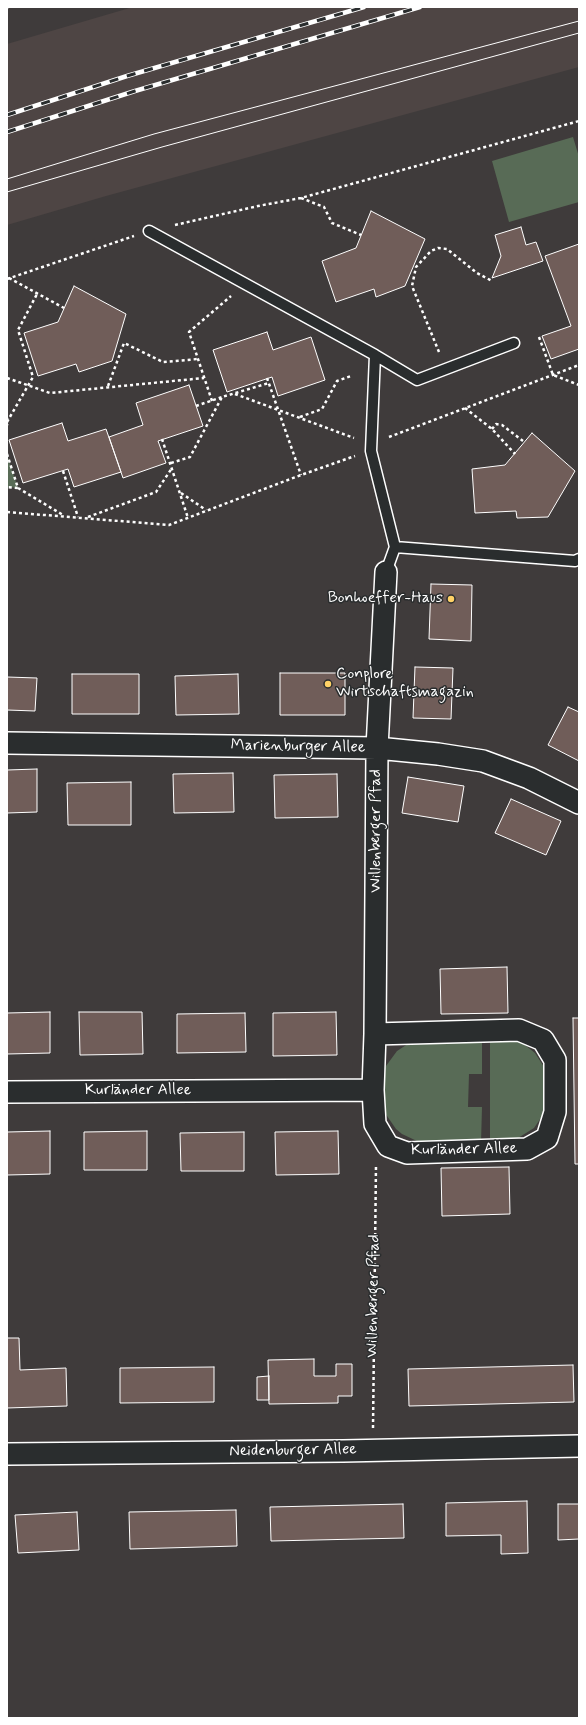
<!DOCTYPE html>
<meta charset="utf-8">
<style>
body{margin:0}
#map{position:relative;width:586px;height:1725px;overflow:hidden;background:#3f3b3b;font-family:Mynerve,sans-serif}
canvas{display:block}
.frame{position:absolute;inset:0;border:8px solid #fff;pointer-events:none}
</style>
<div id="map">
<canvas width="586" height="1725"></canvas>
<div class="frame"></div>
</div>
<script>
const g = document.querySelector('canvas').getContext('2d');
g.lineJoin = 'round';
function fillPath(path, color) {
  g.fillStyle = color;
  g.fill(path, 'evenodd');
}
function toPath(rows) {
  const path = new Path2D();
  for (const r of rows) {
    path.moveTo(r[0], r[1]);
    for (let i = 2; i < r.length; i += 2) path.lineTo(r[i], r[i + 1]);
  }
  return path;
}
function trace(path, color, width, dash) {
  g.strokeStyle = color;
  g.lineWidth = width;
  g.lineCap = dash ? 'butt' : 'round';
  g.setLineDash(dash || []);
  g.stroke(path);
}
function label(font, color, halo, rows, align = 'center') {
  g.font = font + ' Mynerve,sans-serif';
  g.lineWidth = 3;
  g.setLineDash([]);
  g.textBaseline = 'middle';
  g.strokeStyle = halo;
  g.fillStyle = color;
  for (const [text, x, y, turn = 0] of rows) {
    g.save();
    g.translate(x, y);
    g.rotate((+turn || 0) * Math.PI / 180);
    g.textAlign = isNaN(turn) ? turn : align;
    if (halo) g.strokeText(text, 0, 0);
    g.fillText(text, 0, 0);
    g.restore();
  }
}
fillPath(toPath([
 [133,7,579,7,579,67,106,196,7,225,7,44]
]), '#4e4544');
fillPath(toPath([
 [573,137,579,157,579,202,509,222,492,161],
 [7,454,10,464,18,488,7,487],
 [490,1037,504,1037,520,1041,535,1053,546,1070,545,1112,534,1128,518,1138,510,1141,490,1142],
 [482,1038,482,1074,469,1074,468,1107,482,1107,481,1143,419,1142,402,1134,396,1129,385,1113,382,1075,386,1066,397,1051,414,1040]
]), '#586b56');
const building = toPath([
 [371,211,425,239,405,286,376,297,374,289,336,302,322,261,356,248,371,211],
 [521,227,526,245,536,242,543,261,492,278,501,256,495,235,521,227],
 [579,244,579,349,551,359,542,336,571,326,545,256,579,244],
 [74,286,126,314,112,361,79,372,76,364,38,376,24,333,58,322,74,286],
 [267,332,273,350,311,337,325,380,278,396,272,377,227,392,213,350,267,332],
 [189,385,203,426,158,441,166,463,123,478,109,437,143,425,136,403,189,385],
 [62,423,68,441,106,429,121,472,74,487,68,469,23,483,9,440,62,423],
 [532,433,575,471,548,517,517,518,516,511,475,513,472,469,505,465,532,433],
 [431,584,472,585,471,641,429,639,431,584],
 [415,667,453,668,451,719,413,718,415,667],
 [280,673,345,673,345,715,280,715,280,673],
 [72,674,139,674,139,714,72,714,72,674],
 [238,674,239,714,176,715,175,676,238,674],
 [7,677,37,678,35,711,7,710,7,677],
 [568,707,579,712,579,761,548,745,568,707],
 [37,769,37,812,7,813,7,770,37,769],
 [233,773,234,812,174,813,173,774,233,773],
 [337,774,338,817,275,818,274,775,337,774],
 [408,777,464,786,458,822,402,813,408,777],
 [131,782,131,825,68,825,67,783,131,782],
 [511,799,561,821,546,855,495,833,511,799],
 [507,967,508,1013,441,1014,440,969,507,967],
 [50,1012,50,1053,7,1054,7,1013,50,1012],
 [79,1012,142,1012,143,1054,80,1055,79,1012],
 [336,1012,337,1055,273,1056,273,1013,336,1012],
 [245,1013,246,1052,177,1053,177,1014,245,1013],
 [573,1018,579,1018,579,1164,575,1164,573,1018],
 [50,1131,50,1174,7,1175,7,1132,50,1131],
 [147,1131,147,1170,84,1170,84,1132,147,1131],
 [338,1131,339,1174,276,1175,275,1132,338,1131],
 [244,1132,244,1171,181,1171,180,1133,244,1132],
 [509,1167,510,1214,442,1216,441,1168,509,1167],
 [7,1338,19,1338,20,1370,66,1368,67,1406,7,1408,7,1338],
 [314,1359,314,1376,336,1376,336,1364,352,1364,352,1396,338,1396,338,1403,269,1404,268,1360,314,1359],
 [573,1365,574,1402,409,1406,408,1369,573,1365],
 [214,1367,214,1402,120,1403,120,1368,214,1367],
 [269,1376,269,1400,257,1400,257,1377,269,1376],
 [527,1501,528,1553,501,1554,501,1535,446,1536,446,1503,527,1501],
 [403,1504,404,1538,271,1541,270,1507,403,1504],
 [558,1504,579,1504,579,1539,558,1540,558,1504],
 [236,1510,237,1546,130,1549,129,1512,236,1510],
 [77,1512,79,1550,18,1553,15,1515,77,1512]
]);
fillPath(building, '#705d59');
trace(building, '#fff', 1);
const lane = toPath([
 [149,231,375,355,371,451,395,547,575,561,579,559],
 [375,355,417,380,514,343],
 [386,572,395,547]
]);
const street = toPath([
 [7,743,377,748,438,754,483,761,529,778,579,803],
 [375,1034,519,1030,543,1040,555,1060,555,1112,547,1138,527,1149,407,1153,388,1146,375,1124,373,1090,375,1034,377,748,386,572],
 [7,1092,373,1090],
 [7,1454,343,1451,579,1446]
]);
trace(lane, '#fff', 13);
trace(street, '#fff', 24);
trace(toPath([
 [7,7,9,7],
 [301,198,324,207,332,223,361,235],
 [175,225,258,206,301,198,579,121],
 [9,278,64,308],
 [7,279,134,236],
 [539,337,553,375,579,385],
 [439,352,412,286,416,267,431,251,438,248,447,249,477,273,492,281],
 [7,378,50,393,204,378],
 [267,378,301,475],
 [108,386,124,343,163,362,198,359],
 [235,394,354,438],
 [212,401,189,332,231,296],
 [196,406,222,397],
 [465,408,492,429,515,454],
 [300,417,322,409,337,381,351,376],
 [7,418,8,422,7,425],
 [7,422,33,377,18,330,37,294],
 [492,429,496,424,502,425,523,441],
 [389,437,579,365],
 [162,439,188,518],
 [7,454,18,488,7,487],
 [171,463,190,457,222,397,269,383],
 [63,471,78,517],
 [18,488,63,515],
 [181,493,206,510],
 [7,512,169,525,301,475,355,456],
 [88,517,156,492,172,468],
 [373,1428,376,1165]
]), '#fff', 2.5, [3, 3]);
trace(lane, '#2a2d2e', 10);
trace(street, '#2a2d2e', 21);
trace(toPath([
 [7,179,154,134,579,21],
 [7,192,162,147,579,33]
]), '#fff', 1);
const rail = toPath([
 [7,115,127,76,364,7],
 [7,132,135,91,420,7]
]);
trace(rail, '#fff', 4.5);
trace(rail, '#2a2d2e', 3, [9]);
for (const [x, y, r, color] of [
 [451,599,4,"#ffd166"],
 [328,684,4,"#ffd166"]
]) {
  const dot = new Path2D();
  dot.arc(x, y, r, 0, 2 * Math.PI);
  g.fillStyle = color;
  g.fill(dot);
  trace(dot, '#2a2d2e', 1.5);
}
label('16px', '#fff', '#2a2d2e', [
 ["Bonhoeffer-Haus",443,599],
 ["Conplore",336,675,"left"],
 ["Wirtschaftsmagazin",336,693,"left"]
], 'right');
label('16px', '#fff', '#2a2d2e', [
 ["Marienburger Allee",298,747,1],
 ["Willenberger Pfad",377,831,-90],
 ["Kurländer Allee",138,1091],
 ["Kurländer Allee",464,1150,-1],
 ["Willenberger Pfad",374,1296,-89],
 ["Neidenburger Allee",293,1451,-1]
]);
</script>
